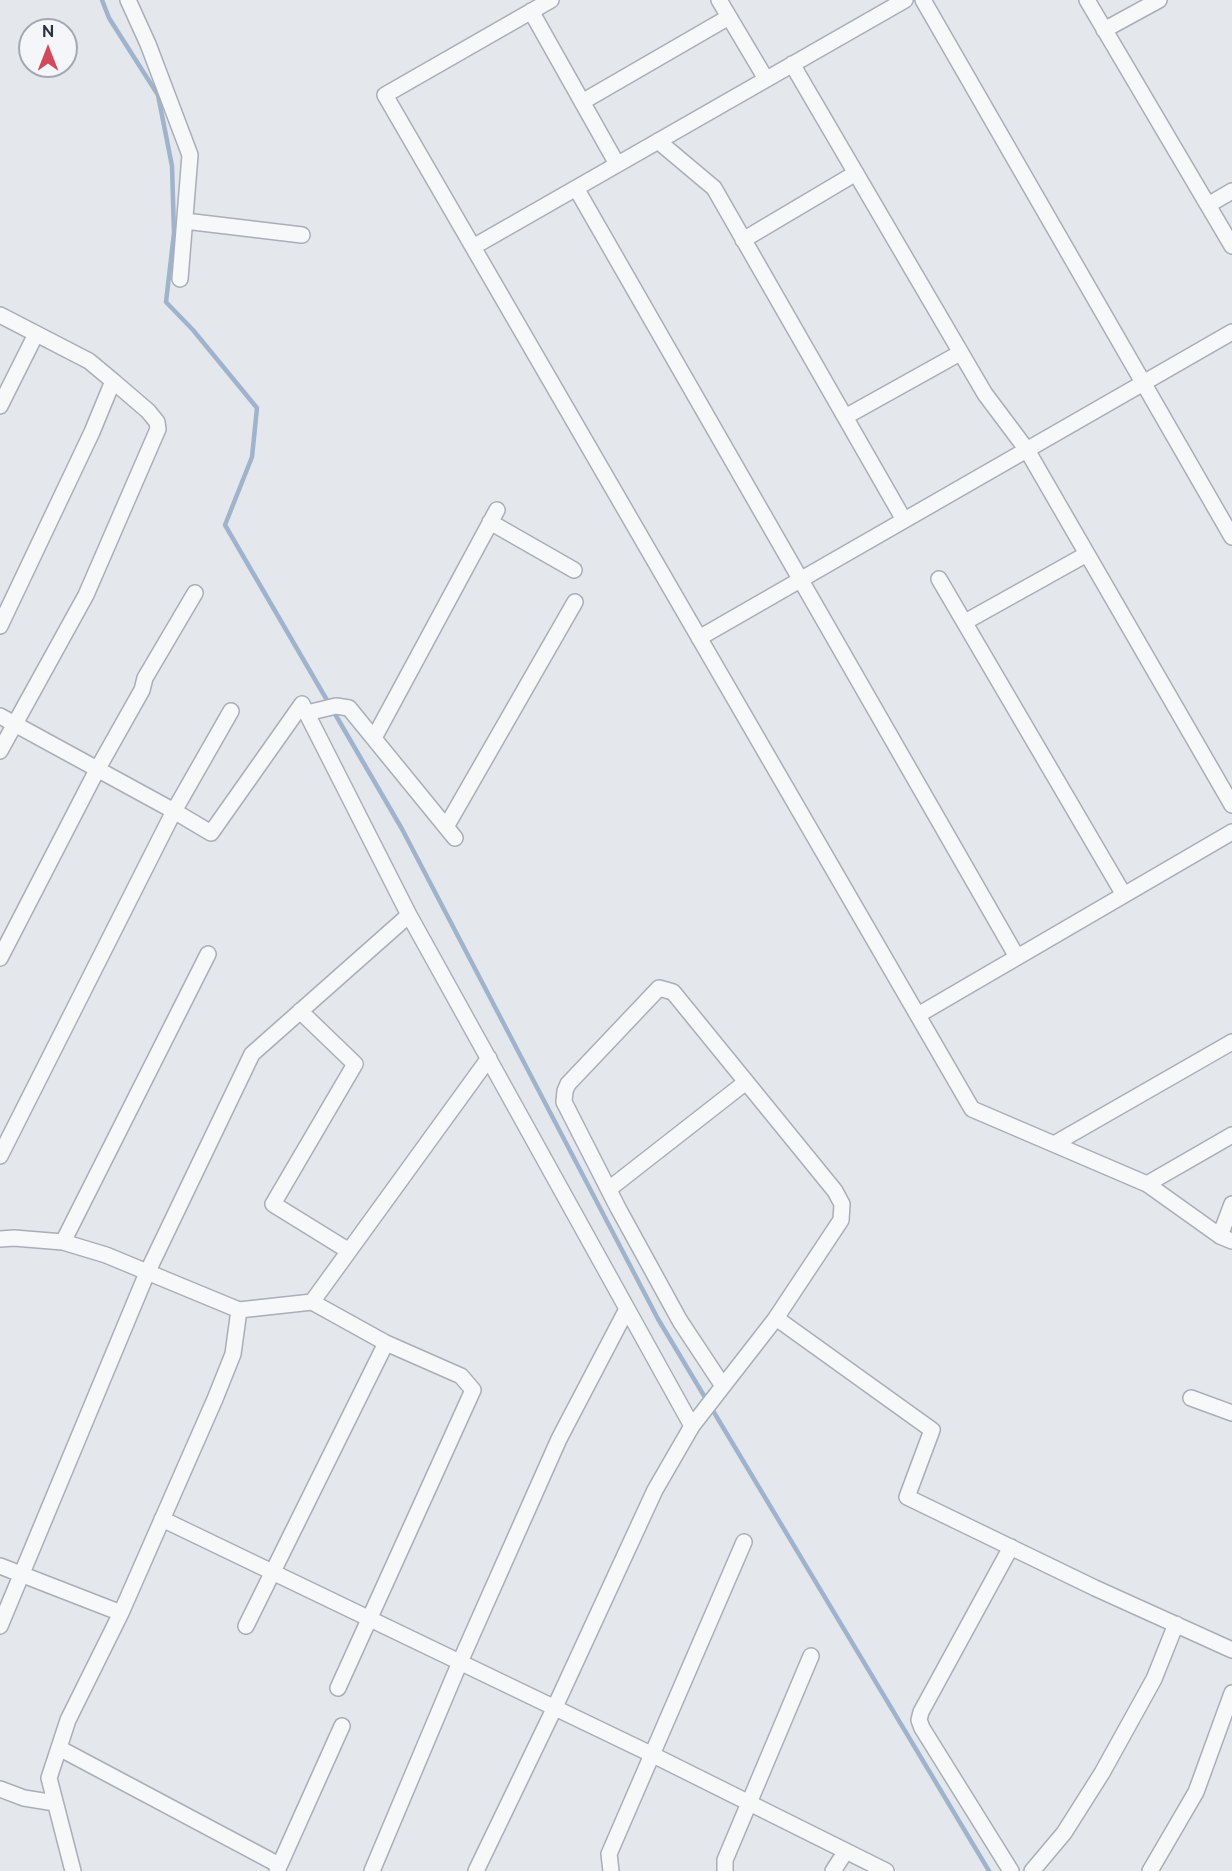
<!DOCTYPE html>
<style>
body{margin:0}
#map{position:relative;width:1232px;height:1871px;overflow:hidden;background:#e4e7ec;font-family:Raleway,sans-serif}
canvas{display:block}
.north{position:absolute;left:18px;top:18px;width:60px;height:60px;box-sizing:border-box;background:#f4f6f9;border:2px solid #a4a8b1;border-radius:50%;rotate:0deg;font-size:16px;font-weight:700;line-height:24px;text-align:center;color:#2b3445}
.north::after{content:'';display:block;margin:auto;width:21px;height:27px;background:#d1495b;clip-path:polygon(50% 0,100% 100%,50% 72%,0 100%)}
</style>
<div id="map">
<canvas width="1232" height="1871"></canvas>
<div class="north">N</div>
</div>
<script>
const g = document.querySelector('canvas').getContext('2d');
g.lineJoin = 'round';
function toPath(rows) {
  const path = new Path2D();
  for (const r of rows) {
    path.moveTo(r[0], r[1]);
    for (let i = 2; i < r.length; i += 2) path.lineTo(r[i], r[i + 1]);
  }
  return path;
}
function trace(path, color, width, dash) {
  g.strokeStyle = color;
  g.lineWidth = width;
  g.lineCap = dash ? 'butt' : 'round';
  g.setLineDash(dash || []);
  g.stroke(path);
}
trace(toPath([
 [102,0,109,18,158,95,172,166,174,233,166,302,193,330,257,408,252,457,225,525,402,829,658,1319,989,1871]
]), '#9fb4cc', 4.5);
const minor = toPath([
 [128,0,148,44,190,155,180,279],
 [551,0,385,95,972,1109,1147,1184,1220,1236,1232,1241],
 [719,0,766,79],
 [923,0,1232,537],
 [1087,0,1232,246],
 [531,11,617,164],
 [1104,30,1159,0],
 [792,64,985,394,1027,450,1232,805],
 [582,102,729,17],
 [658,141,714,188,904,520],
 [576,188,1017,957],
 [1208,205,1232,191],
 [185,221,302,235],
 [743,240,856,173],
 [473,247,905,0],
 [0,315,89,361,113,381,92,432,0,626],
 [0,406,36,334],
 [845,417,960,353],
 [490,522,574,570],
 [939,579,1124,895],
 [965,622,1087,554],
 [699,638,1232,332],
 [307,713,336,706,349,708,455,838],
 [0,716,174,811,211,833,302,704,409,915,692,1426],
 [374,738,497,510],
 [0,751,86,595,158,429,157,422,148,411,113,381],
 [446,827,575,602],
 [0,958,97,770,142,690,145,678,195,593],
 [300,1011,355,1064,273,1204,349,1251],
 [918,1015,1232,832],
 [1054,1144,1232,1042],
 [0,1156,174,811,231,711],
 [1147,1184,1232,1135],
 [609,1189,746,1082],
 [1220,1236,1232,1204],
 [0,1239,14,1238,63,1242,106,1255,239,1310,233,1354,215,1399,121,1613,68,1720,49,1778,73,1871],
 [63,1242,208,954],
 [312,1302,489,1058],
 [239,1310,312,1302,386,1343],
 [776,1318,932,1430,907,1497,1095,1588,1232,1650],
 [1191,1398,1232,1413],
 [162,1519,653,1755,886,1871],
 [1011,1547,921,1712,919,1720,922,1728,1011,1871],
 [0,1566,121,1613],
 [0,1626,147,1273,252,1054,409,915],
 [246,1626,386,1343,461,1376,473,1390,338,1688],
 [59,1748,279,1865],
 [0,1789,24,1798,55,1803],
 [277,1871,342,1726],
 [372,1871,460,1662,559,1439,627,1309],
 [476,1871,554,1709,655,1490,692,1426,776,1318,841,1220,842,1204,835,1191,673,992,659,988,568,1084,565,1091,564,1102,618,1208,680,1321,723,1386],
 [611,1871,609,1854,744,1542],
 [725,1871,725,1860,811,1656],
 [833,1871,846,1851],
 [1032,1871,1064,1833,1102,1773,1154,1679,1176,1624],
 [1150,1871,1196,1792,1232,1693]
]);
trace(minor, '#a9aeb7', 18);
trace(minor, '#f7f8fa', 15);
</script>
